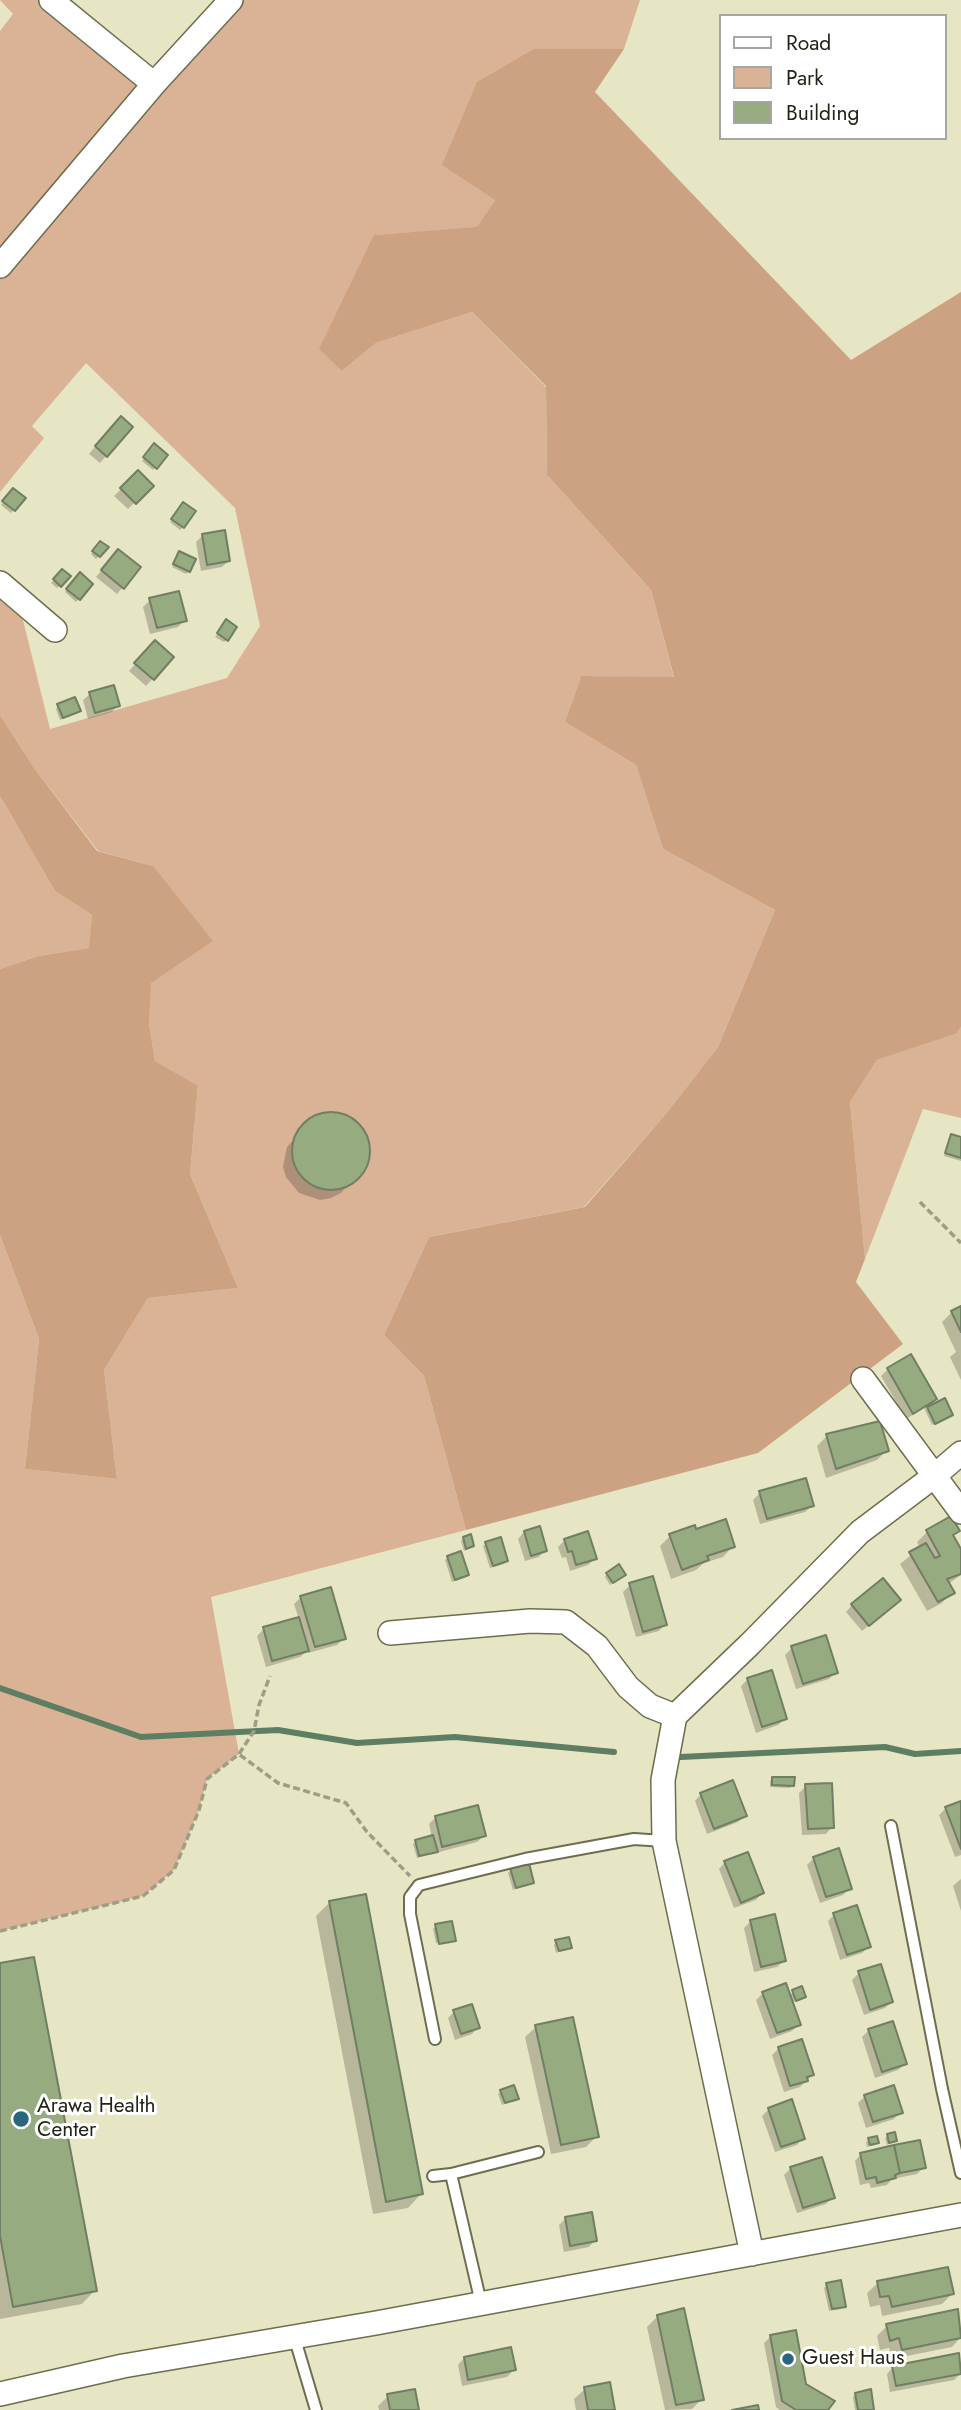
<!DOCTYPE html>
<style>
body{margin:0}
#map{position:relative;width:961px;height:2410px;overflow:hidden;background:#e6e5c4;font-family:Jost,sans-serif}
canvas{display:block}
.legend{position:absolute;left:719px;top:14px;width:228px;height:126px;box-sizing:border-box;background:#fff;border:2px solid #a7a7a2;margin:0;padding:9px 12px;list-style:none;font-size:21px;color:#232216}
.legend li{display:flex;align-items:center;gap:14px;height:35px}
.legend b{width:35px;border:2px solid #a7a7a2}
</style>
<div id="map">
<canvas width="961" height="2410"></canvas>
<ul class="legend">
<li><b style="height:9px;background:#fff"></b>Road</li>
<li><b style="height:19px;background:#dab396"></b>Park</li>
<li><b style="height:19px;background:#96ac80"></b>Building</li>
</ul>
</div>
<script>
const g = document.querySelector('canvas').getContext('2d');
g.lineJoin = 'round';
function fillPath(path, color) {
  g.fillStyle = color;
  g.fill(path, 'evenodd');
}
function toPath(rows) {
  const path = new Path2D();
  for (const r of rows) {
    if (r.length === 3) {
      path.moveTo(r[0] + r[2], r[1]);
      path.arc(r[0], r[1], r[2], 0, 2 * Math.PI);
      continue;
    }
    path.moveTo(r[0], r[1]);
    for (let i = 2; i < r.length; i += 2) path.lineTo(r[i], r[i + 1]);
  }
  return path;
}
function trace(path, color, width, dash) {
  g.strokeStyle = color;
  g.lineWidth = width;
  g.lineCap = dash ? 'butt' : 'round';
  g.setLineDash(dash || []);
  g.stroke(path);
}
function label(font, color, halo, rows, align = 'center') {
  g.font = font + ' Jost,sans-serif';
  g.lineWidth = 6;
  g.setLineDash([]);
  g.textBaseline = 'middle';
  g.strokeStyle = halo;
  g.fillStyle = color;
  for (const [text, x, y, turn = 0] of rows) {
    g.save();
    g.translate(x, y);
    g.rotate((+turn || 0) * Math.PI / 180);
    g.textAlign = isNaN(turn) ? turn : align;
    if (halo) g.strokeText(text, 0, 0);
    g.fillText(text, 0, 0);
    g.restore();
  }
}
fillPath(toPath([
 [0,0,51,0,154,84,231,0,640,0,624,49,534,49,495,200,477,228,374,235,342,371,376,343,472,312,546,387,547,475,651,590,674,678,581,676,565,722,636,765,663,849,775,910,718,1047,665,1115,584,1207,429,1237,384,1335,424,1376,466,1530,211,1597,239,1754,207,1779,199,1810,174,1870,143,1896,0,1931,0,1235,39,1339,25,1469,117,1479,104,1370,148,1298,238,1288,190,1174,198,1087,155,1061,149,1023,153,866,98,851,34,768,0,715,0,583,18,600,50,729,227,678,260,626,235,508,86,363,32,426,44,438,0,492,0,31,13,14],
 [0,796,55,891,92,915,90,948,38,956,0,969],
 [961,1027,961,1118,923,1109,865,1259,850,1102,877,1060,956,1034]
]), '#dab396');
fillPath(toPath([
 [534,49,624,49,595,92,851,360,961,292,961,1027,956,1034,877,1060,850,1102,865,1259,856,1282,903,1344,758,1453,466,1530,424,1376,384,1335,429,1237,585,1207,665,1115,718,1047,775,910,663,849,636,765,565,722,581,676,674,677,651,590,547,475,546,386,472,312,376,343,342,371,319,349,374,235,477,227,495,200,442,165,477,82],
 [0,715,34,768,97,851,153,866,213,941,151,983,149,1023,155,1061,198,1086,190,1174,238,1288,148,1298,104,1370,117,1479,25,1469,39,1339,0,1235,0,969,38,956,89,948,92,915,55,891,0,796]
]), '#cda282');
fillPath(toPath([
 [114,424,131,427,100,463,89,454],
 [152,448,166,455,153,470,142,461],
 [138,472,151,486,128,509,114,496],
 [11,493,23,498,11,513,1,505],
 [181,507,183,527,180,530,170,522],
 [203,535,229,561,222,567,201,571,196,542],
 [98,546,106,548,96,559,91,554],
 [179,553,189,571,186,574,172,567],
 [112,558,123,587,117,594,96,577],
 [62,571,68,576,57,588,51,583],
 [80,575,91,584,76,602,65,592],
 [150,600,185,620,178,627,150,634,143,607],
 [224,624,227,640,224,642,215,637],
 [148,649,172,657,146,686,129,671],
 [90,694,118,705,112,712,88,719,83,700],
 [58,706,79,711,60,720,56,709],
 [341,1115,350,1119,364,1135,368,1144,366,1165,341,1193,331,1198,320,1200,299,1193,286,1177,283,1167,287,1147,311,1120,320,1116],
 [951,1136,961,1139,961,1161,944,1156],
 [961,1308,961,1380,950,1357,956,1352,942,1322,952,1312],
 [888,1369,935,1399,925,1410,944,1401,948,1417,932,1425,924,1408,906,1419,881,1376],
 [827,1436,887,1450,877,1460,826,1478,817,1446],
 [760,1493,812,1506,805,1512,760,1524,753,1500],
 [951,1518,958,1531,952,1537,961,1553,961,1575,948,1584,952,1592,942,1603,927,1611,900,1564,920,1548,917,1542,927,1532],
 [695,1531,733,1546,723,1557,704,1563,696,1570,671,1579,660,1546,670,1536],
 [524,1532,545,1550,539,1557,525,1561,518,1539],
 [464,1538,472,1546,464,1551,461,1541],
 [565,1540,595,1558,588,1565,570,1571,566,1557,562,1558,558,1547],
 [486,1544,506,1561,504,1564,490,1568,483,1546],
 [448,1557,467,1575,464,1578,452,1582,445,1560],
 [607,1574,621,1577,610,1585,605,1577],
 [630,1585,665,1624,659,1631,636,1637,623,1592],
 [301,1597,344,1638,337,1645,308,1653,308,1650,300,1657,266,1667,257,1636,264,1629,299,1619,294,1604],
 [852,1605,892,1606,862,1631,846,1612],
 [792,1648,836,1672,829,1679,796,1689,785,1655],
 [748,1679,785,1719,778,1725,756,1733,741,1686],
 [773,1779,793,1785,790,1788,770,1787,770,1781],
 [806,1786,832,1827,826,1834,802,1835,799,1793],
 [701,1794,745,1816,738,1822,707,1834,695,1801],
 [961,1803,961,1855,955,1857,939,1815,946,1808],
 [436,1817,484,1836,477,1842,417,1858,413,1844,416,1842,432,1838,429,1824],
 [814,1858,850,1888,843,1895,820,1903,807,1865],
 [725,1862,762,1893,756,1900,734,1908,719,1869],
 [511,1870,532,1882,513,1890,508,1873],
 [961,1879,961,1911,953,1886],
 [330,1902,421,2194,408,2208,373,2214,316,1916],
 [834,1915,869,1947,862,1953,840,1960,828,1921],
 [751,1921,784,1961,777,1967,754,1972,744,1928],
 [436,1926,453,1940,436,1943,433,1929],
 [556,1942,570,1947,556,1953,554,1945],
 [0,1965,95,2290,82,2304,0,2319],
 [859,1973,891,2002,885,2008,864,2015,852,1980],
 [793,1992,804,1997,791,2003,799,2024,792,2031,770,2039,756,2000,763,1993,789,1996],
 [454,2012,478,2027,472,2034,455,2040,448,2018],
 [536,2027,597,2136,586,2147,551,2154,525,2037],
 [869,2030,905,2064,898,2070,875,2078,862,2037],
 [779,2048,812,2075,800,2087,784,2092,772,2055],
 [501,2091,516,2098,502,2105,498,2094],
 [865,2096,901,2112,894,2119,866,2128,858,2103],
 [769,2109,803,2138,797,2145,775,2152,762,2116],
 [888,2135,896,2141,887,2145,885,2138],
 [876,2138,877,2142,874,2145,867,2147,866,2143,868,2140],
 [861,2154,924,2167,917,2174,892,2179,887,2185,871,2188,869,2183,860,2185,855,2161],
 [791,2168,833,2197,826,2204,797,2213,784,2175],
 [566,2218,595,2240,589,2247,564,2252,559,2225],
 [878,2283,952,2294,942,2304,882,2316,880,2305,870,2307,867,2293],
 [827,2285,844,2306,841,2309,829,2311,824,2288],
 [957,2311,961,2337,952,2347,892,2359,889,2348,880,2350,877,2336,887,2326],
 [658,2316,702,2399,692,2409,665,2410,647,2327],
 [771,2336,805,2385,826,2410,780,2410,776,2407,764,2343],
 [464,2358,514,2370,507,2377,462,2386,458,2365],
 [893,2367,961,2373,954,2380,890,2392,887,2374],
 [585,2389,613,2410,576,2410,574,2399],
 [856,2394,872,2410,855,2410,853,2397],
 [388,2396,417,2410,379,2410,378,2406]
]), '#0003');
trace(toPath([
 [0,1688,141,1737,278,1730,357,1743,455,1737,614,1752],
 [681,1757,885,1747,915,1754,961,1751]
]), '#5e7e64', 6);
const building = toPath([
 [121,416,133,427,107,457,95,446,121,416],
 [154,443,168,455,157,469,143,457,154,443],
 [138,470,154,486,136,504,120,488,138,470],
 [13,488,26,498,15,511,2,501,13,488],
 [183,502,196,511,184,528,171,519,183,502],
 [225,530,230,561,207,565,202,534,225,530],
 [100,541,109,547,100,557,92,551,100,541],
 [118,549,141,567,124,589,101,570,118,549],
 [179,551,196,559,190,572,173,564,179,551],
 [62,569,71,576,61,587,53,579,62,569],
 [80,572,93,584,80,600,66,589,80,572],
 [179,591,187,621,157,628,149,598,179,591],
 [226,619,237,627,228,641,217,633,226,619],
 [155,640,174,657,154,680,134,663,155,640],
 [114,685,120,706,95,713,89,692,114,685],
 [75,697,81,711,63,718,57,704,75,697],
 [331,1151,39],
 [951,1134,961,1137,961,1158,945,1153,951,1134],
 [961,1306,961,1332,951,1311,961,1306],
 [911,1354,937,1399,913,1414,887,1368,911,1354],
 [945,1398,953,1415,935,1424,927,1407,945,1398],
 [880,1421,889,1451,836,1469,826,1434,880,1421],
 [806,1478,814,1506,767,1519,759,1491,806,1478],
 [951,1516,960,1531,953,1535,961,1549,961,1574,947,1579,955,1593,938,1602,909,1552,926,1543,935,1558,940,1556,926,1530,951,1516],
 [726,1519,735,1547,707,1556,709,1560,682,1570,669,1534,695,1525,696,1529,726,1519],
 [540,1526,547,1551,531,1556,524,1531,540,1526],
 [588,1531,597,1559,576,1565,572,1551,568,1552,564,1539,588,1531],
 [471,1534,474,1546,466,1549,463,1537,471,1534],
 [501,1537,508,1561,493,1566,485,1542,501,1537],
 [461,1551,469,1575,455,1580,447,1556,461,1551],
 [619,1564,626,1575,613,1583,606,1573,619,1564],
 [653,1576,667,1625,643,1632,629,1583,653,1576],
 [883,1578,901,1600,869,1626,851,1604,883,1578],
 [331,1587,346,1639,315,1647,300,1596,331,1587],
 [299,1617,309,1651,272,1661,263,1627,299,1617],
 [826,1635,838,1673,803,1684,791,1646,826,1635],
 [772,1670,787,1719,762,1727,747,1678,772,1670],
 [772,1777,795,1777,794,1786,772,1785,772,1777],
 [733,1780,747,1816,714,1829,700,1793,733,1780],
 [832,1783,834,1828,808,1829,805,1784,832,1783],
 [961,1801,961,1849,945,1807,961,1801],
 [478,1805,486,1836,442,1847,435,1816,478,1805],
 [433,1835,438,1852,419,1856,415,1840,433,1835],
 [839,1848,852,1889,826,1897,813,1857,839,1848],
 [748,1852,764,1893,741,1903,724,1861,748,1852],
 [529,1863,534,1883,516,1888,510,1868,529,1863],
 [366,1894,423,2194,386,2202,329,1901,366,1894],
 [857,1905,871,1947,847,1955,833,1913,857,1905],
 [775,1914,786,1961,761,1967,750,1920,775,1914],
 [452,1921,456,1941,439,1944,435,1924,452,1921],
 [569,1937,572,1948,559,1951,555,1940,569,1937],
 [34,1957,97,2291,13,2307,0,2236,0,1963,34,1957],
 [881,1964,893,2002,870,2010,858,1971,881,1964],
 [786,1983,801,2025,777,2033,762,1992,786,1983],
 [802,1986,806,1997,796,2001,792,1990,802,1986],
 [472,2004,480,2028,461,2034,453,2010,472,2004],
 [573,2017,599,2137,561,2145,535,2025,573,2017],
 [893,2021,907,2064,882,2072,868,2029,893,2021],
 [802,2039,814,2075,807,2077,808,2081,790,2086,778,2047,802,2039],
 [514,2085,519,2099,505,2103,500,2090,514,2085],
 [894,2085,903,2113,873,2122,864,2095,894,2085],
 [792,2099,805,2139,781,2147,768,2108,792,2099],
 [895,2132,897,2141,889,2143,887,2134,895,2132],
 [877,2136,879,2143,870,2145,868,2138,877,2136],
 [920,2140,926,2168,900,2173,894,2145,920,2140],
 [894,2145,900,2173,895,2175,896,2178,877,2183,876,2177,866,2179,860,2153,894,2145],
 [822,2157,835,2198,803,2208,790,2167,822,2157],
 [592,2212,597,2241,570,2246,565,2217,592,2212],
 [948,2267,954,2294,892,2307,889,2296,880,2297,877,2281,948,2267],
 [841,2280,846,2307,832,2309,826,2283,841,2280],
 [684,2308,704,2400,676,2405,657,2315,684,2308],
 [958,2309,961,2338,902,2350,899,2338,890,2341,886,2324,958,2309],
 [796,2330,806,2384,835,2401,828,2410,796,2410,782,2401,770,2335,796,2330],
 [511,2347,516,2370,468,2380,464,2357,511,2347],
 [959,2353,961,2374,896,2386,892,2366,959,2353],
 [610,2382,615,2410,588,2410,584,2387,610,2382],
 [415,2389,419,2410,390,2410,387,2394,415,2389],
 [871,2389,874,2410,858,2410,855,2393,871,2389],
 [758,2405,759,2410,732,2410,758,2405]
]);
fillPath(building, '#96ac80');
trace(building, '#707e63', 2);
const service = toPath([
 [891,1826,942,2089,961,2173],
 [435,2039,410,1914,410,1897,419,1885,525,1859,634,1839,664,1841],
 [451,2174,481,2303],
 [433,2176,451,2174,538,2152],
 [294,2336,316,2410]
]);
const minor = toPath([
 [51,0,154,84],
 [0,266,154,84,231,0],
 [0,583,55,630],
 [863,1379,961,1512],
 [390,1633,530,1621,566,1622,597,1646,628,1687,650,1706,675,1716],
 [752,2254,664,1841,663,1780,675,1716,750,1644,860,1532,933,1477,961,1453],
 [0,2394,123,2366,376,2323,961,2215]
]);
trace(service, '#6e6d50', 14);
trace(minor, '#6e6d50', 26);
trace(toPath([
 [920,1202,961,1243],
 [240,1755,278,1783,346,1803,367,1832,410,1876],
 [0,1931,143,1896,174,1870,199,1810,207,1779,239,1754,254,1731,259,1705,270,1676]
]), '#9f9e85', 3.5, [7, 3.5]);
trace(service, '#fff', 10);
trace(minor, '#fff', 23);
for (const [x, y, r, color] of [
 [21,2119,9,"#2a677e"],
 [788,2359,7,"#2a677e"]
]) {
  const dot = new Path2D();
  dot.arc(x, y, r, 0, 2 * Math.PI);
  g.fillStyle = color;
  g.fill(dot);
  trace(dot, '#fff', 2.5);
}
label('21px', '#232216', '#fff', [
 ["Arawa Health",37,2107],
 ["Center",37,2131],
 ["Guest Haus",802,2359]
], 'left');
</script>
